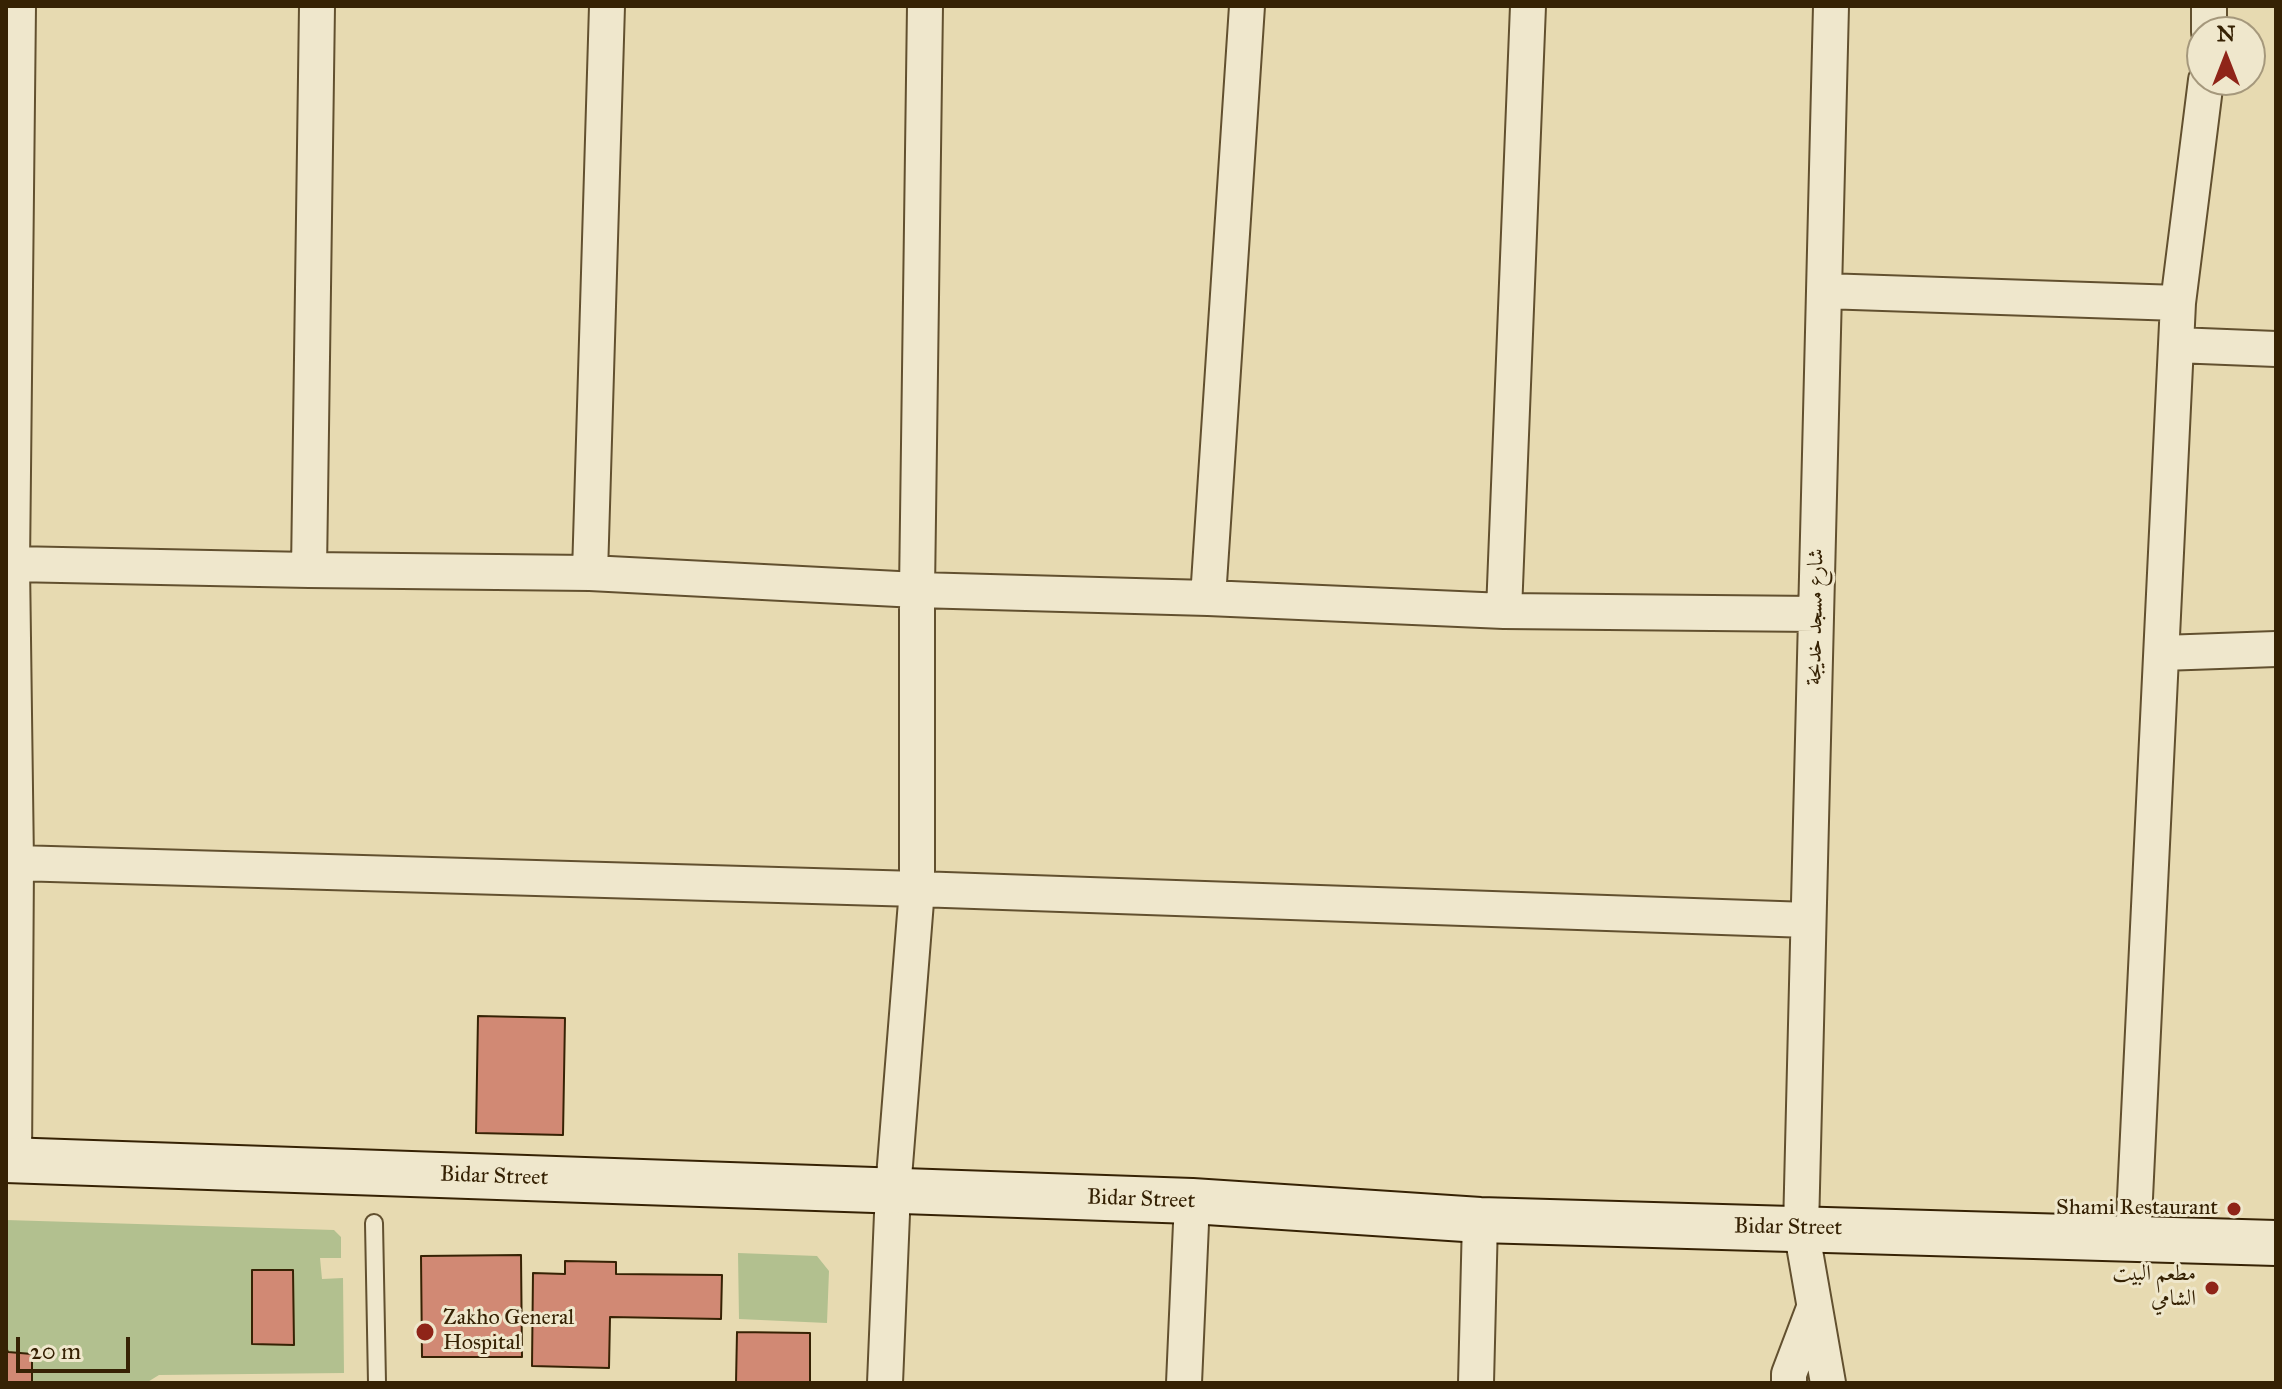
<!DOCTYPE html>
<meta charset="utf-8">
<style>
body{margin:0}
#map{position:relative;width:2282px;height:1389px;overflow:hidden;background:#e7dab1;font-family:"IM FELL Great Primer",serif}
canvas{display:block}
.frame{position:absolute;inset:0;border:8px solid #362204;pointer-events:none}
.north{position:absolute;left:2186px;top:16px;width:80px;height:80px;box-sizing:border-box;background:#efe7cc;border:2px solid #a5987c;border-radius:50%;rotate:0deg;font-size:22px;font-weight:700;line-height:32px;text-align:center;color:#362204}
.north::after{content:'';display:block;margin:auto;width:28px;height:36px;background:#8f2418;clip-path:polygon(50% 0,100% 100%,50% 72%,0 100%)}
.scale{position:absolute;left:16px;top:1337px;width:114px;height:36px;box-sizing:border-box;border:4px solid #362204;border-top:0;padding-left:10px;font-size:24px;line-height:28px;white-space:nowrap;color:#362204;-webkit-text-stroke:6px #efe7cc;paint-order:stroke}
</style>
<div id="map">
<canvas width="2282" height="1389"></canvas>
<div class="frame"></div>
<div class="north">N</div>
<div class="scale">20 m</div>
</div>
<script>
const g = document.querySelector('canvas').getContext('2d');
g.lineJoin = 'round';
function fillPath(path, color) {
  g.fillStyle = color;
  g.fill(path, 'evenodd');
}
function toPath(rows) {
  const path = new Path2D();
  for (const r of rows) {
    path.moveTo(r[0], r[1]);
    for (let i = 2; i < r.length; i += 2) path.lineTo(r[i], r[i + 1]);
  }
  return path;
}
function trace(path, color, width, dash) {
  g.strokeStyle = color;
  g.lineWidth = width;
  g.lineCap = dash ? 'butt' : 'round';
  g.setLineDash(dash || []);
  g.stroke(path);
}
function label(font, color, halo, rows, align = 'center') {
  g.font = font + ' "IM FELL Great Primer",Amiri,serif';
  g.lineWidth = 6;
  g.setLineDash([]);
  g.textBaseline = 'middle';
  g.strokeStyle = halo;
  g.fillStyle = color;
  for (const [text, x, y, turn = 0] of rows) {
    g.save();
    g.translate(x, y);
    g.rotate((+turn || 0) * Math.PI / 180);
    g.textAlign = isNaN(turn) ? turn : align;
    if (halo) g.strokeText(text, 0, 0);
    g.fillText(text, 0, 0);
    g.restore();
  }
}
fillPath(toPath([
 [6,1220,334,1230,341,1237,341,1258,320,1258,322,1279,343,1278,344,1373,159,1375,146,1383,32,1383,32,1354,8,1352,6,1347],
 [738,1253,817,1256,829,1271,827,1323,739,1319]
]), '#b2c08f');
const building = toPath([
 [478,1016,565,1018,563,1135,476,1133,478,1016],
 [521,1255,522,1357,422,1357,421,1256,521,1255],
 [565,1261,616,1262,616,1274,722,1275,721,1319,610,1317,609,1368,532,1366,533,1273,565,1274,565,1261],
 [252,1270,293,1270,294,1345,252,1344,252,1270],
 [737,1332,810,1333,810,1383,736,1383,737,1332],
 [6,1347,8,1352,32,1354,32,1383,6,1383,6,1347]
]);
fillPath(building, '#d18974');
trace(building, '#362204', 2);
const lane = toPath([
 [374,1223,377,1383]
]);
const street = toPath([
 [2209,6,2209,32],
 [1824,291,2178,303],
 [2176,345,2276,349],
 [12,564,309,570,590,573,917,590,1208,598,1504,611,1816,614],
 [309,570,317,6],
 [590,573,607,6],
 [1208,598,1247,6],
 [1504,611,1528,6],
 [2162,653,2276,649],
 [16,863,917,889,1808,920],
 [14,1160,16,863,12,564,18,6],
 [2133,1239,2178,303,2206,80],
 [885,1383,893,1190,917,889,917,590,925,6],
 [1184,1383,1192,1201],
 [1476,1383,1480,1220],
 [1789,1383,1789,1374,1814,1308],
 [1828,1383,1801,1228,1831,6]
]);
const secondary = toPath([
 [6,1160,1192,1201,1480,1220,2276,1243]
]);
trace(lane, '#62502f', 20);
trace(street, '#62502f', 38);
trace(secondary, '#362204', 48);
trace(lane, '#efe7cc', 16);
trace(street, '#efe7cc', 34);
trace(secondary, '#efe7cc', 44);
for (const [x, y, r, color] of [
 [2234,1209,8,"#8f2418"],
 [2212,1288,8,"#8f2418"],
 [425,1332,10,"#8f2418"]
]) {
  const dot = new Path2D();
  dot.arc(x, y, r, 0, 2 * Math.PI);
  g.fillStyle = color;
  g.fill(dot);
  trace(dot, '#efe7cc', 3);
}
label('22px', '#362204', '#efe7cc', [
 ["شارع مسجد خديجة",1816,617,-89],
 ["Bidar Street",494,1177,2],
 ["Bidar Street",1141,1200,2],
 ["Bidar Street",1788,1228,1]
]);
label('22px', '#362204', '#efe7cc', [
 ["Shami Restaurant",2218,1209],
 ["مطعم البيت",2196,1275],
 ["الشامي",2196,1300],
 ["Zakho General",443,1319,"left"],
 ["Hospital",443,1344,"left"]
], 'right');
</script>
